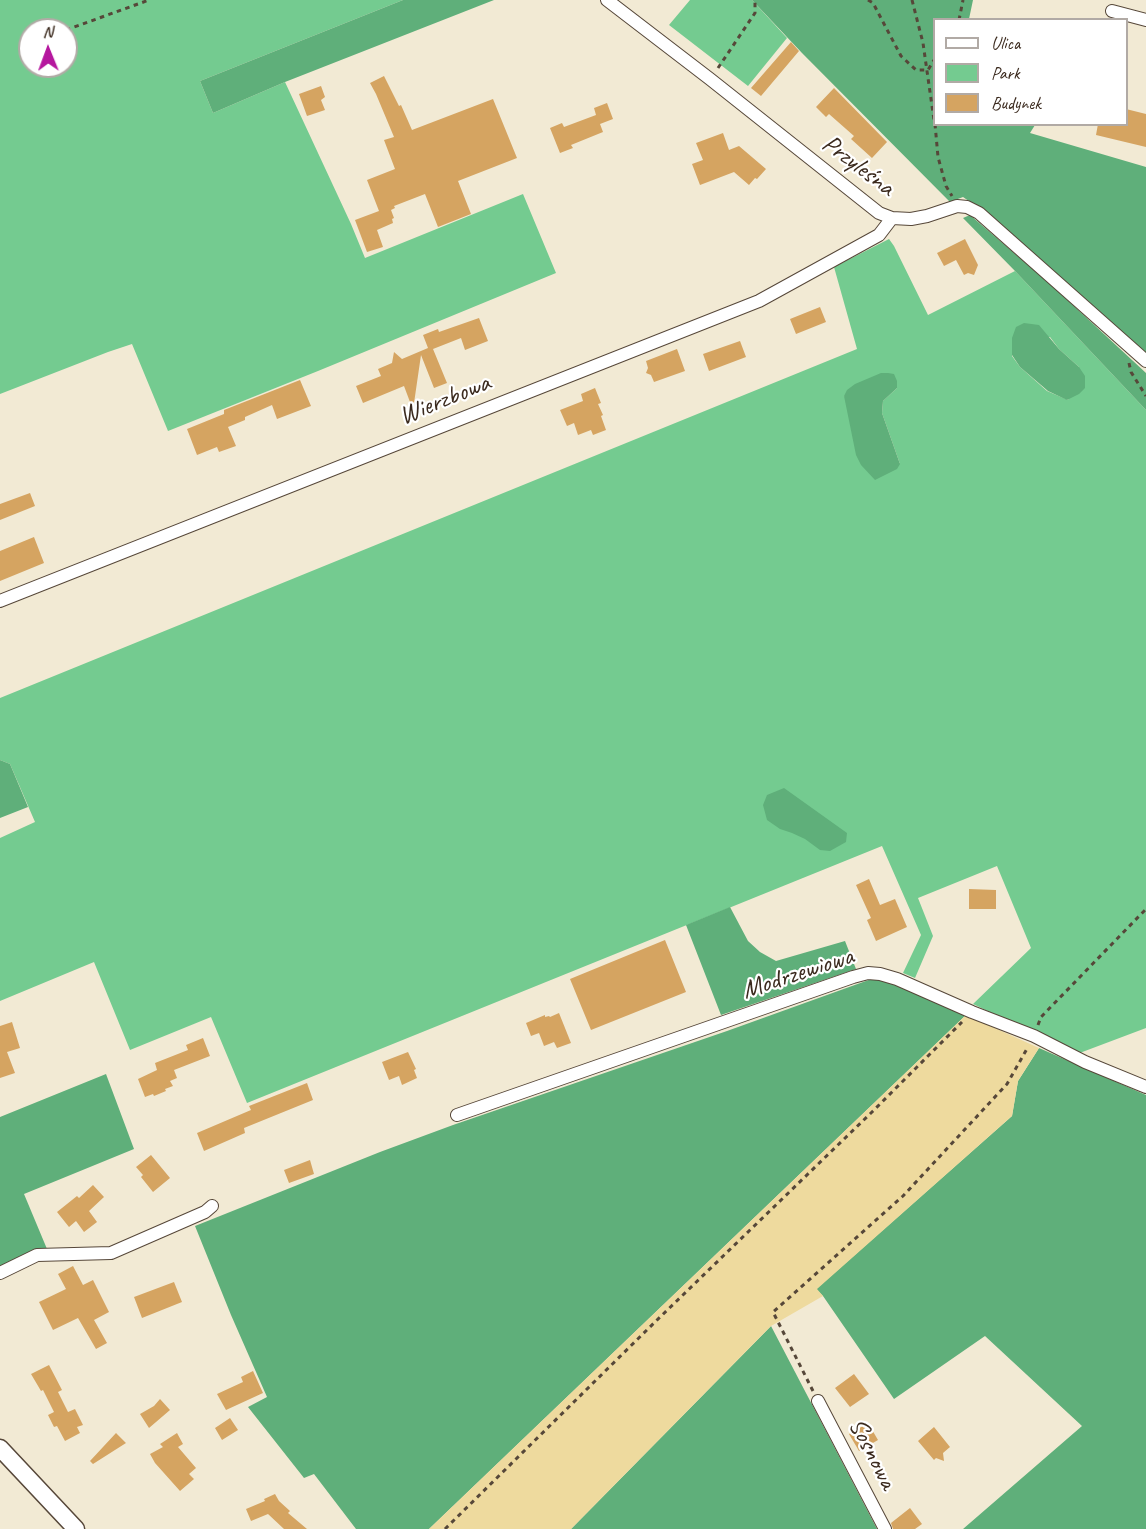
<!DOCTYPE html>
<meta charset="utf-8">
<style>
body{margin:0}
#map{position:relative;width:1146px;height:1529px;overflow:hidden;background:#f2ead4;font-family:Caveat,sans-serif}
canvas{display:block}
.legend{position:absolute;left:933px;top:18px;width:195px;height:108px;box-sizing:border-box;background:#fff;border:2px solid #b1aaa5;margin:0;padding:8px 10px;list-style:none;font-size:18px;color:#3b2a1e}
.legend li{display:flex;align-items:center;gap:12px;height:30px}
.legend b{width:30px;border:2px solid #b1aaa5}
.north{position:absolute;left:18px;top:18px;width:60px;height:60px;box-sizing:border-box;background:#fff;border:2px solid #b1aaa5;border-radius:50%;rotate:359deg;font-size:16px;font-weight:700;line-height:24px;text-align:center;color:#3b2a1e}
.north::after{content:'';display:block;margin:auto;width:21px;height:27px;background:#b5179e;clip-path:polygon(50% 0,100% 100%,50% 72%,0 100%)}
</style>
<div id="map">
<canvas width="1146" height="1529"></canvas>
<ul class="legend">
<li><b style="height:8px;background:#fff"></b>Ulica</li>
<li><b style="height:16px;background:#74cb90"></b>Park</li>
<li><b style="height:16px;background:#d5a461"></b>Budynek</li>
</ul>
<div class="north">N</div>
</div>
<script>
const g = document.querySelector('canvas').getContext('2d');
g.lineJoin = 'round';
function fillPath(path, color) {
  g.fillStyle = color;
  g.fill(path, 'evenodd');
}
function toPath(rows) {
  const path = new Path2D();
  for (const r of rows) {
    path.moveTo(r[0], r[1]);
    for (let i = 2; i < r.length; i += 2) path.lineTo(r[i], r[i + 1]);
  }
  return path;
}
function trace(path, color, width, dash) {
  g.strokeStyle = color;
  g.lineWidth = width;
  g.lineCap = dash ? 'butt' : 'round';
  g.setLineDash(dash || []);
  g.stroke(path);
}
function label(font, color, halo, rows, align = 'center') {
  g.font = font + ' Caveat,sans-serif';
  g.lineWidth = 4.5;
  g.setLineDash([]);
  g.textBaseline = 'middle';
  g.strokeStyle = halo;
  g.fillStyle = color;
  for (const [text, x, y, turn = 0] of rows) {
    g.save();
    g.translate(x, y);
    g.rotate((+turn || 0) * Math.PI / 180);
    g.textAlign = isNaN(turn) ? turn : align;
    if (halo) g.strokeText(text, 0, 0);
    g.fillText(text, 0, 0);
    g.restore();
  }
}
fillPath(toPath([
 [0,0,403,0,200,81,213,113,285,82,351,224,365,258,523,194,556,273,318,371,168,431,132,344,108,352,0,394],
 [30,30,66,30,66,66,30,66],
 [690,0,752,0,787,38,748,86,669,25],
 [889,239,894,246,928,315,1015,271,1146,410,1146,1028,1077,1054,973,1004,1031,948,997,866,918,898,933,936,915,978,903,973,921,935,882,846,247,1103,211,1017,130,1050,94,962,0,1001,0,838,35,822,10,764,0,760,0,698,857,349,834,267],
 [1050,337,1059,349,1079,367,1068,400,1047,391,1020,367,1012,356,1012,338],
 [897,388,883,401,882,413,900,464,844,396]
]), '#74cb90');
fillPath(toPath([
 [403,0,494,0,285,82,213,113,200,81],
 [752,0,973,0,969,19,934,20,934,124,1035,125,1030,133,1146,167,1146,357,982,210,963,197,950,202,802,53],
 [970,215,1049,283,1146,373,1146,410,1015,271,963,218],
 [1024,323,1039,325,1059,349,1079,367,1085,376,1085,388,1079,394,1067,400,1048,391,1020,367,1012,355,1012,338,1016,327],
 [881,373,888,373,894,374,897,381,897,388,883,401,882,413,900,464,897,469,875,480,861,465,856,455,844,396,847,390,855,384],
 [0,760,10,764,28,807,0,818],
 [784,788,847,833,846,842,830,851,820,850,805,839,792,833,780,829,767,820,763,805,767,795],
 [730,907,748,941,760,952,776,961,845,941,856,969,721,1015,686,925],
 [877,977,966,1015,429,1529,356,1529,314,1474,304,1478,248,1407,267,1397,231,1315,195,1226,380,1152,453,1125,727,1031],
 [1039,1048,1146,1095,1146,1529,963,1529,1082,1426,985,1336,894,1399,823,1296,816,1289,1012,1116,1018,1081],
 [106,1074,134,1149,24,1194,47,1249,0,1269,0,1117],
 [771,1326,877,1529,571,1529]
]), '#5faf7a');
fillPath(toPath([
 [966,1015,1039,1048,1018,1081,1012,1116,817,1289,823,1296,771,1326,571,1529,429,1529]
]), '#eeda9e');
fillPath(toPath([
 [791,42,799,51,761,96,751,88],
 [384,76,399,106,401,105,412,130,493,99,517,158,458,181,471,214,438,227,425,194,394,206,395,208,391,210,394,218,392,219,393,223,377,230,383,247,367,252,355,220,379,211,367,180,395,169,384,140,394,137,376,94,370,83],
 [321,86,325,97,321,100,325,110,307,116,299,94],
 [834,88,887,142,872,158,851,139,854,136,829,114,826,117,816,107],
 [607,103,613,119,600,124,603,132,571,145,573,148,560,153,550,128,562,123,564,127,596,115,594,108],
 [1126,109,1146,114,1146,147,1096,135,1098,124,1126,124],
 [723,133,729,150,739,146,766,169,757,179,755,178,749,185,734,172,700,185,692,164,703,160,696,143],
 [965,239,978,265,974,275,968,273,964,275,956,260,944,266,937,253],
 [820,307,826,322,796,334,790,319],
 [479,318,488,341,465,350,461,338,433,349,447,383,434,388,421,355,413,410,404,386,363,403,356,386,381,376,378,369,392,363,394,352,402,359,428,348,423,335,438,329,439,332],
 [740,341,746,357,709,371,703,354],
 [677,349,685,371,654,382,651,375,646,373,648,368,646,361],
 [300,380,311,406,277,419,272,405,245,417,245,420,228,427,236,446,219,452,217,447,197,455,187,429,224,414,224,410],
 [595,388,601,403,598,404,603,415,601,416,606,430,593,435,591,430,578,435,574,423,567,426,560,410,583,401,581,394],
 [30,493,35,506,0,520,0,504],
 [34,537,44,563,0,581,0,551],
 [869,879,880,905,895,899,907,927,876,941,867,920,871,918,856,885],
 [969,889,996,890,996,909,969,909],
 [665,940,686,992,591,1030,570,979],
 [559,1013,571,1043,557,1048,554,1042,544,1046,539,1033,531,1036,526,1023,545,1015,545,1017,549,1016,550,1017],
 [12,1022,20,1048,7,1052,15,1073,0,1078,0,1026],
 [203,1038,210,1056,174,1070,177,1078,170,1081,173,1086,165,1089,166,1091,154,1096,153,1094,145,1097,138,1079,157,1070,155,1063,188,1050,186,1045],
 [408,1052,416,1069,414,1070,417,1078,402,1085,399,1076,389,1080,382,1062],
 [307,1083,313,1100,244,1128,245,1133,204,1151,197,1133,251,1110,249,1106],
 [151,1155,170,1178,153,1192,141,1177,143,1175,136,1167],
 [310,1160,314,1174,289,1183,284,1170],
 [93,1185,104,1197,89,1211,97,1222,84,1232,76,1221,69,1227,57,1212,77,1196,79,1198],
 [73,1266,83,1285,93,1280,109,1312,94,1320,107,1343,96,1349,78,1318,53,1330,39,1302,66,1289,58,1274],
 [174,1282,182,1302,142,1318,134,1297],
 [49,1365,62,1390,58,1392,68,1412,75,1409,83,1425,77,1427,80,1433,65,1441,57,1426,54,1427,48,1415,54,1412,43,1390,41,1391,31,1374],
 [253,1371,263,1393,226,1410,217,1394,243,1382,241,1377],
 [854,1374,869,1394,850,1407,835,1388],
 [160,1399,170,1410,149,1428,140,1414,154,1406],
 [230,1418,238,1430,222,1440,215,1428],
 [868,1423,878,1440,859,1451,849,1434],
 [934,1427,950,1447,943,1453,944,1461,936,1458,934,1460,918,1441],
 [116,1433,126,1443,93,1464,90,1461],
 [177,1433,183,1444,178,1447,196,1468,189,1474,194,1479,180,1491,155,1463,150,1454,163,1447,160,1444],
 [275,1494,279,1501,290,1511,288,1513,307,1529,284,1529,268,1514,251,1521,246,1509,265,1501,264,1499],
 [910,1508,922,1524,915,1529,893,1529,891,1523]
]), '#d5a461');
const minor = toPath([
 [607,0,710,79,879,213,892,218,911,219,927,216,957,206,967,207,979,213,1146,361],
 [1112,11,1146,20],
 [0,601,759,301,879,235,892,218],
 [457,1115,853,977,868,973,880,974,897,979,972,1012,1034,1036,1085,1062,1146,1087],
 [0,1273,37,1255,111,1253,205,1212,212,1206],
 [818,1401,885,1529]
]);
const secondary = toPath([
 [0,1448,76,1529]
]);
trace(minor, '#564739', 14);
trace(secondary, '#564739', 19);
trace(toPath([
 [868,0,873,3,901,56,916,70,928,70,934,60],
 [912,0,923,43,934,120],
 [959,20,963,0],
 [66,30,149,0],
 [718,68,755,13,755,0],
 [935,124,938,157,946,186,952,196],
 [1129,363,1131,372,1146,396],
 [1038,1025,1041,1017,1146,909],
 [813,1391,773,1312,903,1196,1007,1084,1028,1047],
 [445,1529,656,1321,872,1112,962,1022]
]), '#564739', 3, [4.5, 4.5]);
trace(minor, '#fff', 12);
trace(secondary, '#fff', 16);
label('26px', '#3b2a1e', '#fff', [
 ["Przyleśna",858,166,37],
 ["Wierzbowa",445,400,-22],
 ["Modrzewiowa",798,974,-18],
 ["Sosnowa",872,1454,63]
]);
</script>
